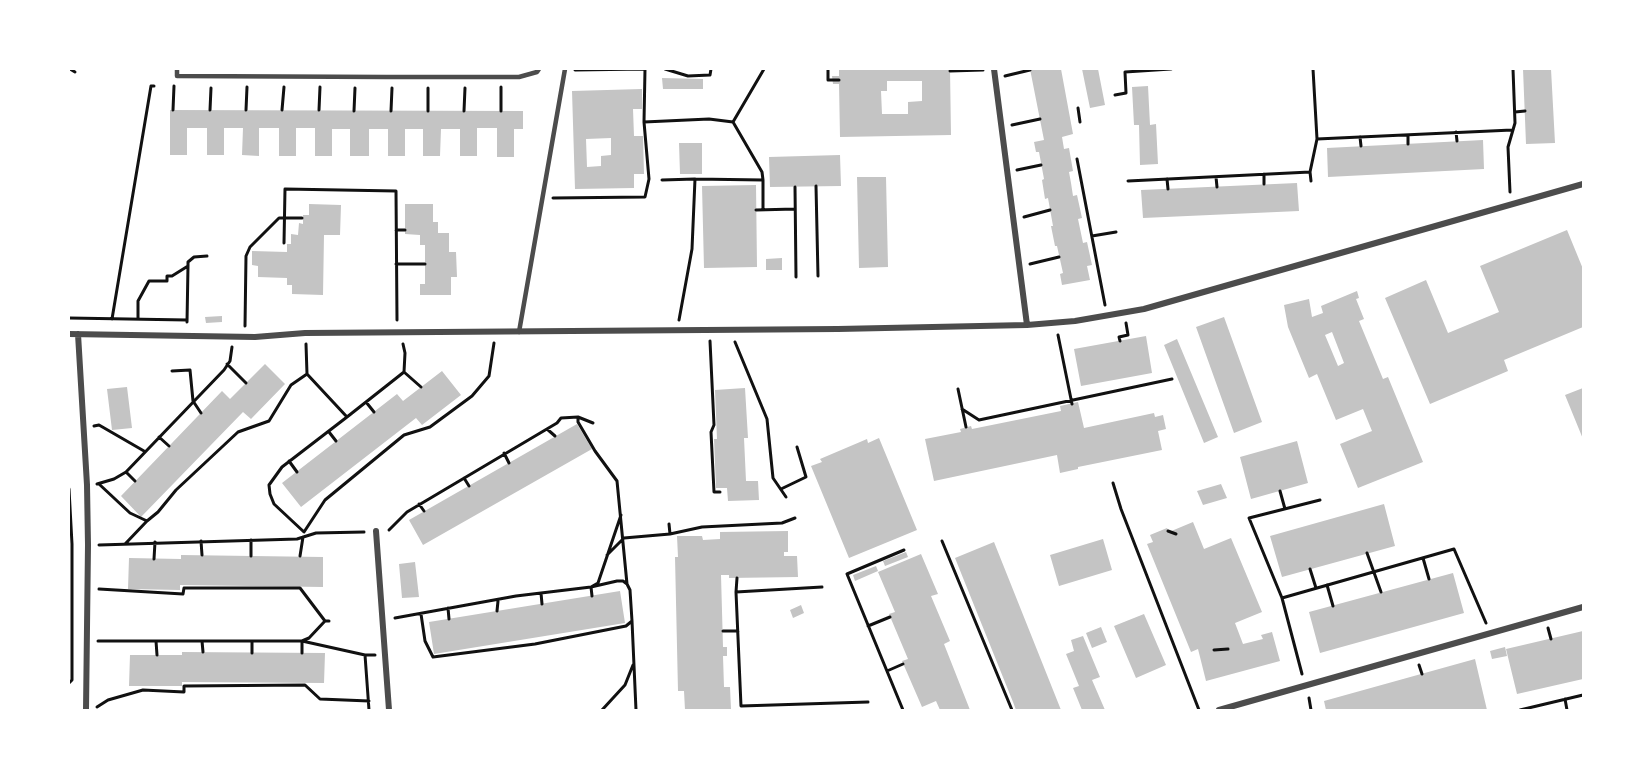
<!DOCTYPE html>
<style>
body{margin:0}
#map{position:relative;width:1652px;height:779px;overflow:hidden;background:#fff;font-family:Commissioner,sans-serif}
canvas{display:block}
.frame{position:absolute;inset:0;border:70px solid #fff;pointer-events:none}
</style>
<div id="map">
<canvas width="1652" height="779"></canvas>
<div class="frame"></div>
</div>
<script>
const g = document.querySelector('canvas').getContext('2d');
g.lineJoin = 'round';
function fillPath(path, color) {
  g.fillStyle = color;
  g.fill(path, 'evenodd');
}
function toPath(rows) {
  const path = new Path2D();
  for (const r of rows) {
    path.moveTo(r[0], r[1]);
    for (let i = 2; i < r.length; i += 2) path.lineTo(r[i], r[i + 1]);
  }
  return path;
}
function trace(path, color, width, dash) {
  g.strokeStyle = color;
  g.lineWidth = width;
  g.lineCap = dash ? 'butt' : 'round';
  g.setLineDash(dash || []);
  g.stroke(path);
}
fillPath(toPath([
 [839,69,950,69,951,135,840,137,839,84,833,84,832,76,839,76],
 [887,81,922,81,922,101,908,102,908,114,882,114,881,91,887,91],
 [1030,69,1061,69,1073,134,1062,137,1064,149,1069,148,1073,171,1069,172,1071,183,1073,196,1077,195,1082,218,1078,219,1083,243,1087,242,1092,265,1087,266,1090,280,1062,285,1060,274,1063,273,1057,246,1055,246,1051,226,1053,226,1048,198,1045,199,1042,180,1044,179,1039,152,1036,152,1034,142,1044,140],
 [1082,69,1098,69,1105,105,1090,108],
 [1523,69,1551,69,1555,143,1526,144],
 [662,78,703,79,703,89,663,89],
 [1148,86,1150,125,1156,124,1158,164,1140,165,1139,125,1134,125,1132,87],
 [642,89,642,109,633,109,634,136,643,136,644,174,634,174,634,188,575,189,572,91],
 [611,138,611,155,601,156,601,166,587,167,586,139],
 [170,110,523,111,523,129,514,129,514,157,497,157,497,128,477,128,477,156,460,156,460,129,441,129,440,156,423,156,423,129,405,129,405,156,388,156,388,129,369,129,369,156,350,156,350,129,332,129,332,156,315,156,315,128,296,128,296,156,279,156,279,128,259,128,259,156,242,155,243,128,224,128,224,155,207,155,207,128,187,128,187,155,170,155],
 [1483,140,1484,169,1328,177,1327,148],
 [679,143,702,143,702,174,680,174],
 [840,155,841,186,770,187,769,157],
 [857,177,886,177,888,267,859,268],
 [1297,183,1299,211,1143,218,1141,190],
 [756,185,757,267,704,268,702,186],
 [309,204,341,205,340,235,324,235,323,295,292,294,292,285,287,285,287,278,258,277,258,266,252,265,252,251,287,252,287,244,291,244,291,234,298,235,299,223,303,224,303,215,309,215],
 [405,204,433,204,433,222,438,222,438,233,449,233,449,252,456,252,457,277,451,277,451,295,420,295,420,284,425,284,425,245,420,245,420,235,405,234],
 [1567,230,1583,269,1583,327,1504,360,1508,371,1430,404,1385,298,1426,280,1448,333,1499,312,1480,266],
 [782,258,782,270,766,270,766,259],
 [1357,291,1359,298,1356,299,1364,319,1359,321,1383,379,1388,377,1423,462,1358,488,1340,444,1372,431,1363,409,1336,420,1317,374,1309,378,1288,327,1284,305,1309,299,1312,317,1323,313,1321,306],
 [1332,332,1344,363,1338,366,1325,335],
 [222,316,222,322,206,323,205,317],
 [1224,317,1262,422,1234,433,1196,327],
 [1146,336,1152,373,1081,386,1074,349],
 [1177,339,1218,437,1204,443,1164,345],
 [265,364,285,384,251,419,243,412,141,517,121,496,222,391,230,399],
 [442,371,461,395,422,425,416,418,301,507,282,483,397,394,403,401],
 [127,387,132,428,112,430,107,389],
 [745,388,748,438,744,438,746,481,758,481,759,500,728,501,727,488,716,488,714,439,717,439,715,390],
 [1583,388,1583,439,1565,395],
 [1078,402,1084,428,1154,413,1155,417,1163,415,1166,429,1158,431,1162,450,1078,467,1078,469,1060,473,1057,455,934,481,925,439,961,432,960,429,971,426,972,429,1061,411,1060,406],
 [577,424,592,449,423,545,409,520],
 [879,438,917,530,849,558,811,466,822,462,820,459,860,442,867,439,868,443],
 [1297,441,1308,483,1251,499,1240,457],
 [1221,484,1227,498,1203,505,1197,491],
 [1384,504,1395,546,1282,577,1270,536],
 [1193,522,1204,549,1231,538,1262,612,1235,623,1243,644,1263,639,1261,635,1272,632,1280,661,1206,681,1198,649,1191,652,1147,544,1153,542,1150,535,1167,528,1169,532],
 [788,531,788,552,784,552,784,556,797,556,798,577,729,578,729,575,721,575,723,647,727,647,727,656,723,656,724,687,730,687,731,710,685,710,684,691,678,691,675,557,678,557,677,536,702,536,703,540,720,539,720,532],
 [1103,539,1112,570,1059,586,1050,555],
 [994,542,1061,710,1016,710,1013,702,955,558],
 [906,552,908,557,885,566,883,561],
 [921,554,938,594,931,596,950,641,944,644,970,710,940,710,936,701,922,707,902,661,908,659,889,614,895,612,878,572],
 [181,555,323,557,323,587,180,585,180,590,128,589,129,558,181,559],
 [415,562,419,597,402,598,399,564],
 [876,566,878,571,855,581,853,575],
 [1453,573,1464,613,1320,653,1309,612],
 [620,591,625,623,434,654,429,622],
 [801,605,804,613,793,618,790,610],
 [1144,614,1166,665,1136,678,1114,626],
 [1101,627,1107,642,1092,648,1086,633],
 [1583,631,1583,679,1517,694,1506,649],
 [1083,636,1100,677,1092,680,1105,710,1082,710,1073,688,1079,686,1066,654,1074,651,1071,640],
 [1505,647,1507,656,1492,659,1490,651],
 [182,652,325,653,324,683,182,682,182,686,129,686,130,655,182,655],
 [1475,659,1487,710,1326,710,1324,701]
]), '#c4c4c4');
trace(toPath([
 [70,69,75,72],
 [665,69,688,76,710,75,711,69],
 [828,69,828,80,839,80],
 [1313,69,1317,139,1512,130],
 [950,71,983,70],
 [1005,76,1030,70],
 [1115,95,1126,93,1125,72,1171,69],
 [1078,108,1080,122],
 [173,110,174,86],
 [210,110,211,88],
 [246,110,247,87],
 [282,110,284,87],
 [319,110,320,87],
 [354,111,355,88],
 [391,111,392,88],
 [428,111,428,88],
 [464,111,465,88],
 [501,111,501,87],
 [1515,112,1525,111],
 [644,122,709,119,733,122,762,172,763,180,695,179,692,249,679,320],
 [733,122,764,69],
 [1012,125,1040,119],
 [1456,132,1457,141],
 [1408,135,1408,144],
 [1360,137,1361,146],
 [1077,159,1105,305],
 [1017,170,1041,165],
 [1264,174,1264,184],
 [1216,177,1217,187],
 [1167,179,1168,189],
 [662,180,695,179],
 [763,180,763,210],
 [1128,181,1310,172],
 [1311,181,1310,172,1317,139],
 [816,186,818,276],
 [795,187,796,277],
 [1510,192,1508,147,1515,123,1513,69],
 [553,198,645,197,649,179,644,122,645,69,575,70],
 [756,210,795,209],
 [1024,217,1050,210],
 [396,230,405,230],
 [1092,236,1116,232],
 [284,243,285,189,396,191,397,320],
 [396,264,425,264],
 [1030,264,1059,257],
 [69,318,187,320],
 [138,318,138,301,149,281,167,281,167,276,172,276,188,266,188,262,194,257,207,256],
 [112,319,151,86,154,86],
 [187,322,188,266],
 [245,326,246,256,250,247,279,218,302,218],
 [1058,335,1072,404],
 [710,341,714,425,711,432,714,492,720,492],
 [1120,341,1119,337,1128,335,1126,323],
 [735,342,767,419,773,478,786,497],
 [227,364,246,383],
 [172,371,190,370,193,401,201,413],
 [404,372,421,387],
 [307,374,347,417,404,372,405,353,403,344],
 [958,389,966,427],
 [366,402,374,412],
 [962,409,979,420,1172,379],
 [347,417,282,467,269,485,270,494,274,504,304,532,325,500,404,435,430,427,472,396,489,376,494,343],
 [578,418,578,422,595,451,617,481,627,584],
 [94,426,99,425,144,451],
 [547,429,555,436],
 [329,432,336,441],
 [159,437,169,446],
 [504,453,509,463],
 [289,461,297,472],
 [126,472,135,481],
 [464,478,469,486],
 [1113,483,1121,509,1199,710],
 [97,484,114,479,126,472,224,370,230,361,232,347],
 [99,484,130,513,147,521,126,543],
 [69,489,72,544,72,680,69,683],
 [781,489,806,477,797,447],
 [1280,491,1285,509],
 [1320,500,1249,518,1282,598,1454,549,1486,623],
 [419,504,424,511],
 [147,521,158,512,176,490,238,432,269,421,291,385,307,374,306,344],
 [669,524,670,534],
 [389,530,407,512,557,423,561,418,578,417,593,423],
 [1168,531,1176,534],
 [251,540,251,556],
 [201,541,202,555],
 [942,541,1012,710],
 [99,545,297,539,316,533,364,532],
 [1367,553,1381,592],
 [607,555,624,538,670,534,702,527,782,523,795,518],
 [300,556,303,537],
 [1423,558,1429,579],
 [154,559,155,542],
 [1310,569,1316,588],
 [1327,585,1333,606],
 [822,587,736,592,741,706,868,702],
 [99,589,183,594,184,588,300,588,325,621,329,621],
 [736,592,737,578],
 [541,593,542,604],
 [592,596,591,587,598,583,621,515],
 [1282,598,1302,674],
 [448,608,449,619],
 [497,611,498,601],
 [395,618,516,596,591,587,617,581,623,581,627,584,630,590,632,621,626,626,535,644,433,657,425,641,421,614],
 [632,621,636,710],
 [868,626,890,617],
 [1548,628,1551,639],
 [723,631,738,631],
 [98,641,302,641,365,655],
 [156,641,157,655],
 [202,641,203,652],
 [252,642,252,653],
 [1214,650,1228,649],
 [302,653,302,641,309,638,325,621],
 [1419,665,1422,674],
 [887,671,903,664],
 [1309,698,1311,710],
 [1565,699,1567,710],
 [97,707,108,700,143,690,184,692,184,686,305,685,320,699,369,701],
 [369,710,365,655,375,655],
 [602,710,625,685,633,665],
 [903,710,847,574,904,550],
 [1520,710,1583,695]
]), '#111', 3);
trace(toPath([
 [177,69,177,76,386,77,519,77,537,72,539,69],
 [519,332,565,69]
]), '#4c4c4c', 4.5);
trace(toPath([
 [994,69,1027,325],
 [69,334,255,337,305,333,838,329,1027,325,1075,321,1144,309,1583,184],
 [78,334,87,485,88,545,86,710],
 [376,531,389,710],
 [1219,710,1583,607]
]), '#4c4c4c', 6);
</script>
